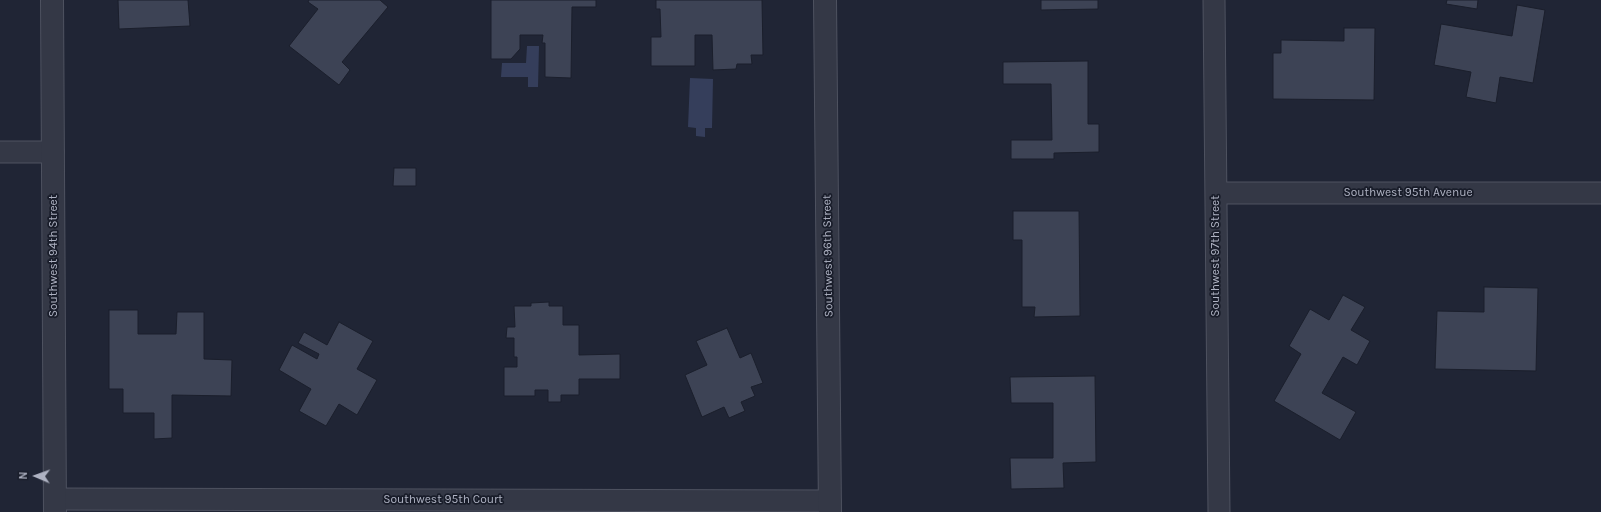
<!DOCTYPE html>
<style>
body{margin:0}
#map{position:relative;width:1601px;height:512px;overflow:hidden;background:#202535;font-family:Karla,sans-serif}
canvas{display:block}
.north{position:absolute;left:16px;top:456px;width:40px;height:40px;-webkit-text-stroke:3px #191d2a;paint-order:stroke;rotate:272deg;font-size:11px;font-weight:700;line-height:16px;text-align:center;color:#aeb2c2}
.north::after{content:'';display:block;margin:auto;width:14px;height:18px;background:#aeb2c2;clip-path:polygon(50% 0,100% 100%,50% 72%,0 100%)}
</style>
<div id="map">
<canvas width="1601" height="512"></canvas>
<div class="north">N</div>
</div>
<script>
const g = document.querySelector('canvas').getContext('2d');
g.lineJoin = 'round';
function fillPath(path, color) {
  g.fillStyle = color;
  g.fill(path, 'evenodd');
}
function toPath(rows) {
  const path = new Path2D();
  for (const r of rows) {
    path.moveTo(r[0], r[1]);
    for (let i = 2; i < r.length; i += 2) path.lineTo(r[i], r[i + 1]);
  }
  return path;
}
function trace(path, color, width, dash) {
  g.strokeStyle = color;
  g.lineWidth = width;
  g.lineCap = dash ? 'butt' : 'round';
  g.setLineDash(dash || []);
  g.stroke(path);
}
function label(font, color, halo, rows, align = 'center') {
  g.font = font + ' Karla,sans-serif';
  g.lineWidth = 3.5;
  g.setLineDash([]);
  g.textBaseline = 'middle';
  g.strokeStyle = halo;
  g.fillStyle = color;
  for (const [text, x, y, turn = 0] of rows) {
    g.save();
    g.translate(x, y);
    g.rotate((+turn || 0) * Math.PI / 180);
    g.textAlign = isNaN(turn) ? turn : align;
    if (halo) g.strokeText(text, 0, 0);
    g.fillText(text, 0, 0);
    g.restore();
  }
}
fillPath(toPath([
 [527,46,539,46,538,87,528,87,528,77,501,77,502,63,526,63],
 [690,78,713,79,712,128,705,128,705,137,696,136,696,128,688,127]
]), '#353e5b');
const building = toPath([
 [118,0,188,0,190,26,119,29,118,0],
 [309,0,380,0,388,7,342,62,350,70,339,85,289,46,318,9,308,2,309,0],
 [491,0,596,0,596,7,572,7,571,78,545,77,545,43,542,43,543,35,520,35,520,49,511,59,491,59,491,0],
 [656,0,762,0,763,55,751,55,752,64,737,64,736,69,713,70,712,35,695,35,695,66,651,66,651,37,661,37,660,9,656,9,656,0],
 [1041,0,1098,0,1098,9,1041,10,1041,0],
 [1447,0,1478,0,1477,9,1446,4,1447,0],
 [1517,5,1545,10,1533,83,1500,77,1496,103,1466,97,1471,72,1434,65,1441,24,1512,36,1517,5],
 [1344,28,1375,28,1374,100,1273,99,1273,53,1281,53,1281,40,1344,41,1344,28],
 [1088,61,1088,124,1099,124,1099,152,1054,153,1054,159,1011,159,1011,140,1052,140,1051,84,1003,84,1003,62,1088,61],
 [394,168,416,168,416,186,393,186,394,168],
 [1013,211,1079,211,1080,316,1034,317,1035,307,1022,307,1022,240,1013,240,1013,211],
 [1484,287,1538,288,1536,371,1435,369,1437,311,1484,312,1484,287],
 [1343,295,1365,307,1351,330,1370,341,1357,365,1343,357,1322,393,1356,412,1340,440,1274,401,1301,354,1289,346,1310,309,1329,320,1343,295],
 [549,302,549,306,563,306,563,325,579,325,579,355,620,354,620,379,579,379,579,395,561,395,561,402,548,402,548,390,535,390,535,396,504,396,504,367,517,367,517,357,514,357,514,338,506,338,507,327,515,327,514,306,531,306,531,303,549,302],
 [109,310,138,310,138,334,176,334,177,312,204,312,204,359,232,360,231,396,172,395,172,438,154,439,154,413,123,413,123,389,109,389,109,310],
 [339,322,373,341,357,369,377,380,357,415,339,404,326,426,299,411,311,389,279,370,292,345,317,359,319,354,298,343,304,332,327,345,339,322],
 [727,328,740,358,751,353,763,383,751,387,755,396,741,402,745,411,729,418,724,407,702,417,685,375,707,365,696,341,727,328],
 [1095,376,1096,462,1063,463,1064,488,1011,489,1010,458,1053,458,1053,403,1011,403,1010,377,1095,376]
]);
fillPath(building, '#3d4355');
trace(building, '#1b1f2c', 1);
const minor = toPath([
 [1214,0,1219,512],
 [0,152,53,152],
 [1216,193,1601,193],
 [55,499,830,501]
]);
const tertiary = toPath([
 [52,0,55,512],
 [825,0,830,512]
]);
trace(minor, '#4e5260', 23);
trace(tertiary, '#4e5260', 24);
trace(minor, '#343846', 21);
trace(tertiary, '#343846', 22);
label('12px', '#aeb2c2', '#191d2a', [
 ["Southwest 95th Avenue",1408,193],
 ["Southwest 94th Street",54,256,-90],
 ["Southwest 96th Street",828,256,-91],
 ["Southwest 97th Street",1216,256,-90],
 ["Southwest 95th Court",443,500]
]);
</script>
